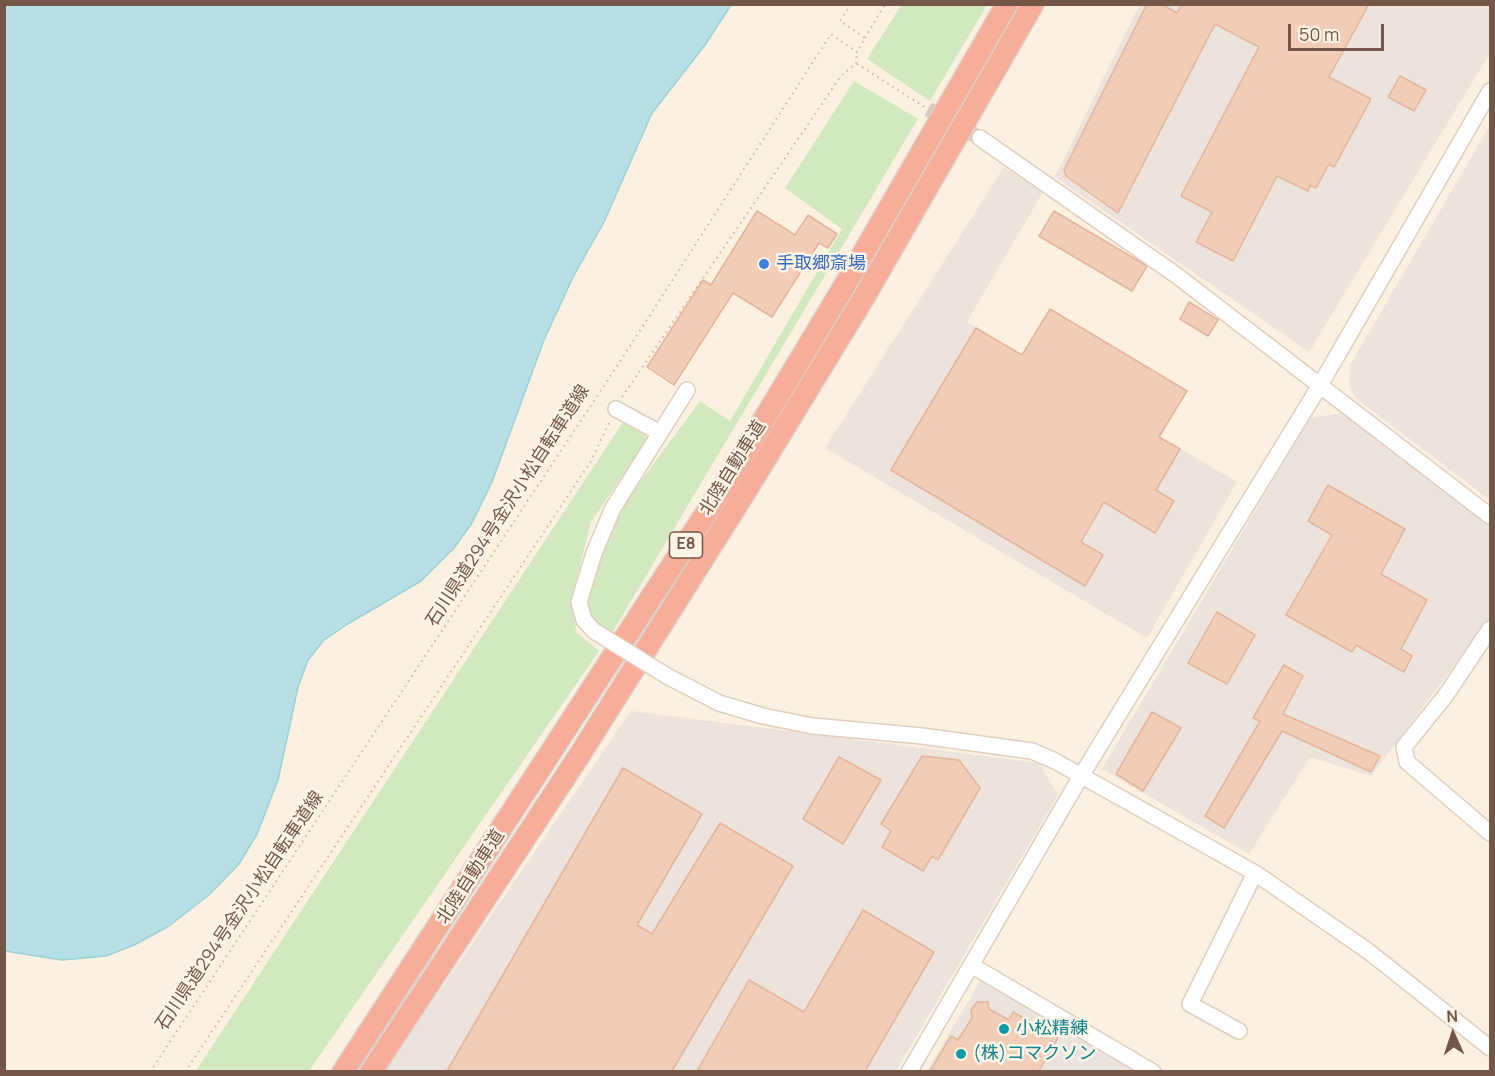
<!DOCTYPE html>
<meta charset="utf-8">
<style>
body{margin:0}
#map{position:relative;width:1495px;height:1076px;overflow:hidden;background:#fcf1e1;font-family:Manrope,sans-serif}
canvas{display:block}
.frame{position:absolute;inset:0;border:6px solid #735648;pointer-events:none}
.north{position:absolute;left:1423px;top:1004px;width:60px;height:60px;-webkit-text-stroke:4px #fff5e7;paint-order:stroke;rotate:357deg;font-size:16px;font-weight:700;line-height:24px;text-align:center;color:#735648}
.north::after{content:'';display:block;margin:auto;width:21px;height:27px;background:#735648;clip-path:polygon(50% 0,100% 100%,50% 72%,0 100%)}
.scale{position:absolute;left:1288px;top:24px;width:96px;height:27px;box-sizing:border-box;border:3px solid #735648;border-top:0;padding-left:8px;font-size:18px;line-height:21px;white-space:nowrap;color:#735648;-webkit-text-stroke:4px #fff5e7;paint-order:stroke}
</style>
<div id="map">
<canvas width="1495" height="1076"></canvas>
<div class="frame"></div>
<div class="north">N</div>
<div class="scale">50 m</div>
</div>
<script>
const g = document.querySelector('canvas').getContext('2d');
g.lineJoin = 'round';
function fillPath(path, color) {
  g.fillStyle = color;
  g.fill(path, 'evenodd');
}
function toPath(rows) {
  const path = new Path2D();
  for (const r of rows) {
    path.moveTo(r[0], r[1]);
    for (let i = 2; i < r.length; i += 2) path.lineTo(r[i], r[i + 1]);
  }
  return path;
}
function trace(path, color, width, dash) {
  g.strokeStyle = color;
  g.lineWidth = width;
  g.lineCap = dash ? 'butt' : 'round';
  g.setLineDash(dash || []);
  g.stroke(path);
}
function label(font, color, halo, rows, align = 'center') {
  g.font = font + ' Manrope,"Noto Sans JP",sans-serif';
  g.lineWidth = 5;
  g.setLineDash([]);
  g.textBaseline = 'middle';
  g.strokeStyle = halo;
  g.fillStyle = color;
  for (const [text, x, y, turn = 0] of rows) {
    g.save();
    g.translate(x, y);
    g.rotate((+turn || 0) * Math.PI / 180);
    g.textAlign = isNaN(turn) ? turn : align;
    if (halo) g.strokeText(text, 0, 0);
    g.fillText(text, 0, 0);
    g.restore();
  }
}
fillPath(toPath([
 [1139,5,1490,5,1490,53,1309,352,1055,177],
 [1490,125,1490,500,1354,397,1349,384,1350,365],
 [1004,167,1043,192,967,322,1237,482,1147,638,825,448],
 [1341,413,1490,522,1490,618,1371,776,1310,757,1249,854,1102,769,1310,418],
 [631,711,1039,763,1058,795,896,1071,384,1072],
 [981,980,1143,1071,926,1072]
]), '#ebe3dc');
fillPath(toPath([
 [902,4,987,5,930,101,867,59],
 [854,81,918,119,612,633,596,624,587,610,588,591,618,512,700,401,730,421,842,229,785,188],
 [623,422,648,438,591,522,573,593,576,632,599,651,309,1071,195,1072]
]), '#d2e9c0');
const water = toPath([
 [5,4,731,5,705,45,652,113,604,222,573,277,544,340,492,482,472,523,454,548,421,581,346,625,324,640,308,660,298,687,278,780,257,834,239,864,210,894,169,926,134,945,106,956,62,960,5,951,5,4]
]);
fillPath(water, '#b6e0e5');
trace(water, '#9cd0d7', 1.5);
const building = toPath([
 [1147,4,1161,4,1177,13,1182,4,1369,4,1329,77,1371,99,1334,167,1329,164,1316,188,1310,185,1308,191,1277,176,1233,261,1196,242,1212,212,1181,196,1259,47,1215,24,1118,213,1066,176,1064,170,1147,4],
 [1400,76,1426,90,1414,111,1388,97,1400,76],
 [757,211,795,235,808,215,837,234,828,248,819,243,772,317,733,293,674,385,647,367,703,280,711,285,757,211],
 [1054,211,1147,266,1132,291,1039,236,1054,211],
 [1189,302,1218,320,1208,336,1180,319,1189,302],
 [1050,309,1187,391,1159,437,1180,449,1156,490,1174,501,1155,533,1104,502,1081,542,1103,555,1085,586,891,470,976,328,1022,355,1050,309],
 [1328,485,1405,529,1381,574,1427,600,1401,649,1412,656,1404,672,1356,645,1352,652,1286,615,1332,535,1308,521,1328,485],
 [1217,612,1255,635,1227,684,1188,663,1217,612],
 [1284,665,1303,676,1283,714,1380,756,1371,772,1282,731,1224,828,1205,816,1260,721,1253,718,1284,665],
 [1152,712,1181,728,1143,791,1116,774,1152,712],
 [922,756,959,760,980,788,938,860,932,856,923,871,882,847,891,831,881,824,922,756],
 [839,757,881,780,843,844,803,819,839,757],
 [623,768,702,814,637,925,652,934,720,823,793,866,672,1071,447,1071,623,768],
 [863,910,934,952,865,1071,697,1071,749,980,804,1012,863,910],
 [977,1002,988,1002,989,1009,1009,1020,1013,1012,1058,1038,1039,1071,930,1071,951,1036,958,1040,972,1018,971,1010,977,1002]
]);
fillPath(building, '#f2ceb9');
trace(building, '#e4b499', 1.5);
trace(toPath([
 [928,109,980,138]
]), '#dacabb', 15, [15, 8]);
const minor = toPath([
 [980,138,1176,275,1490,516],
 [616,409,660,433],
 [1490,629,1446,695,1404,747,1407,762,1490,833],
 [594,631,584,620,579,602,594,553,613,508,687,390],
 [667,676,719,703,763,716,813,726,922,736,1032,751,1055,761,1255,873,1368,951,1490,1048],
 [971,965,1153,1072],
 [1239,1031,1190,1004,1255,873],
 [909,1072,1081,776,1319,387,1490,91]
]);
const highway = toPath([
 [343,1072,725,484,845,285,1007,4],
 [371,1072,579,756,747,489,863,299,1033,4]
]);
trace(minor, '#e0cdbd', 18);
trace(highway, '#dbd3cf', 24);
trace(toPath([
 [865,38,885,4],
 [857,64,928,109],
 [622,397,841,76,856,63,857,52],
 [150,1072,621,360,831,34,857,52,865,38,840,21,851,4],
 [185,1072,591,461,610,421]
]), '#d6b19c', 2, [1.5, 4.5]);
trace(minor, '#fff', 15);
trace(highway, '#f7ad97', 21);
const minorBridge = toPath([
 [594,631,667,676]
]);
trace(minorBridge, '#e0cdbd', 18, []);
trace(minorBridge, '#fff', 15);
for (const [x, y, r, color] of [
 [764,264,6,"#3f7fe0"],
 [1004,1029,6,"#0f9aa8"],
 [961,1054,6,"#0f9aa8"]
]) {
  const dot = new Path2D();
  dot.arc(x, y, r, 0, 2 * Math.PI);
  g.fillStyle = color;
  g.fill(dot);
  trace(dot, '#fff5e7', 2);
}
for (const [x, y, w] of [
 [686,545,33]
]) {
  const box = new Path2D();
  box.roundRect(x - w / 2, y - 13, w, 26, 4.5);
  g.fillStyle = '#fff5e7';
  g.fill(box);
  trace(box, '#735648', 1.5);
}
label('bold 16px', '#735648', null, [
 ["E8",686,545]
]);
label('18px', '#366cbe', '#fff5e7', [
 ["手取郷斎場",776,264]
], 'left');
label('18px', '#735648', '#fff5e7', [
 ["北陸自動車道",733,468,-58],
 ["石川県道294号金沢小松自転車道線",508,506,-57],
 ["北陸自動車道",471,877,-57],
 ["石川県道294号金沢小松自転車道線",240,911,-56]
]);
label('18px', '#0d838f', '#fff5e7', [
 ["小松精練",1016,1029],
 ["(株)コマクソン",973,1054]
], 'left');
</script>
